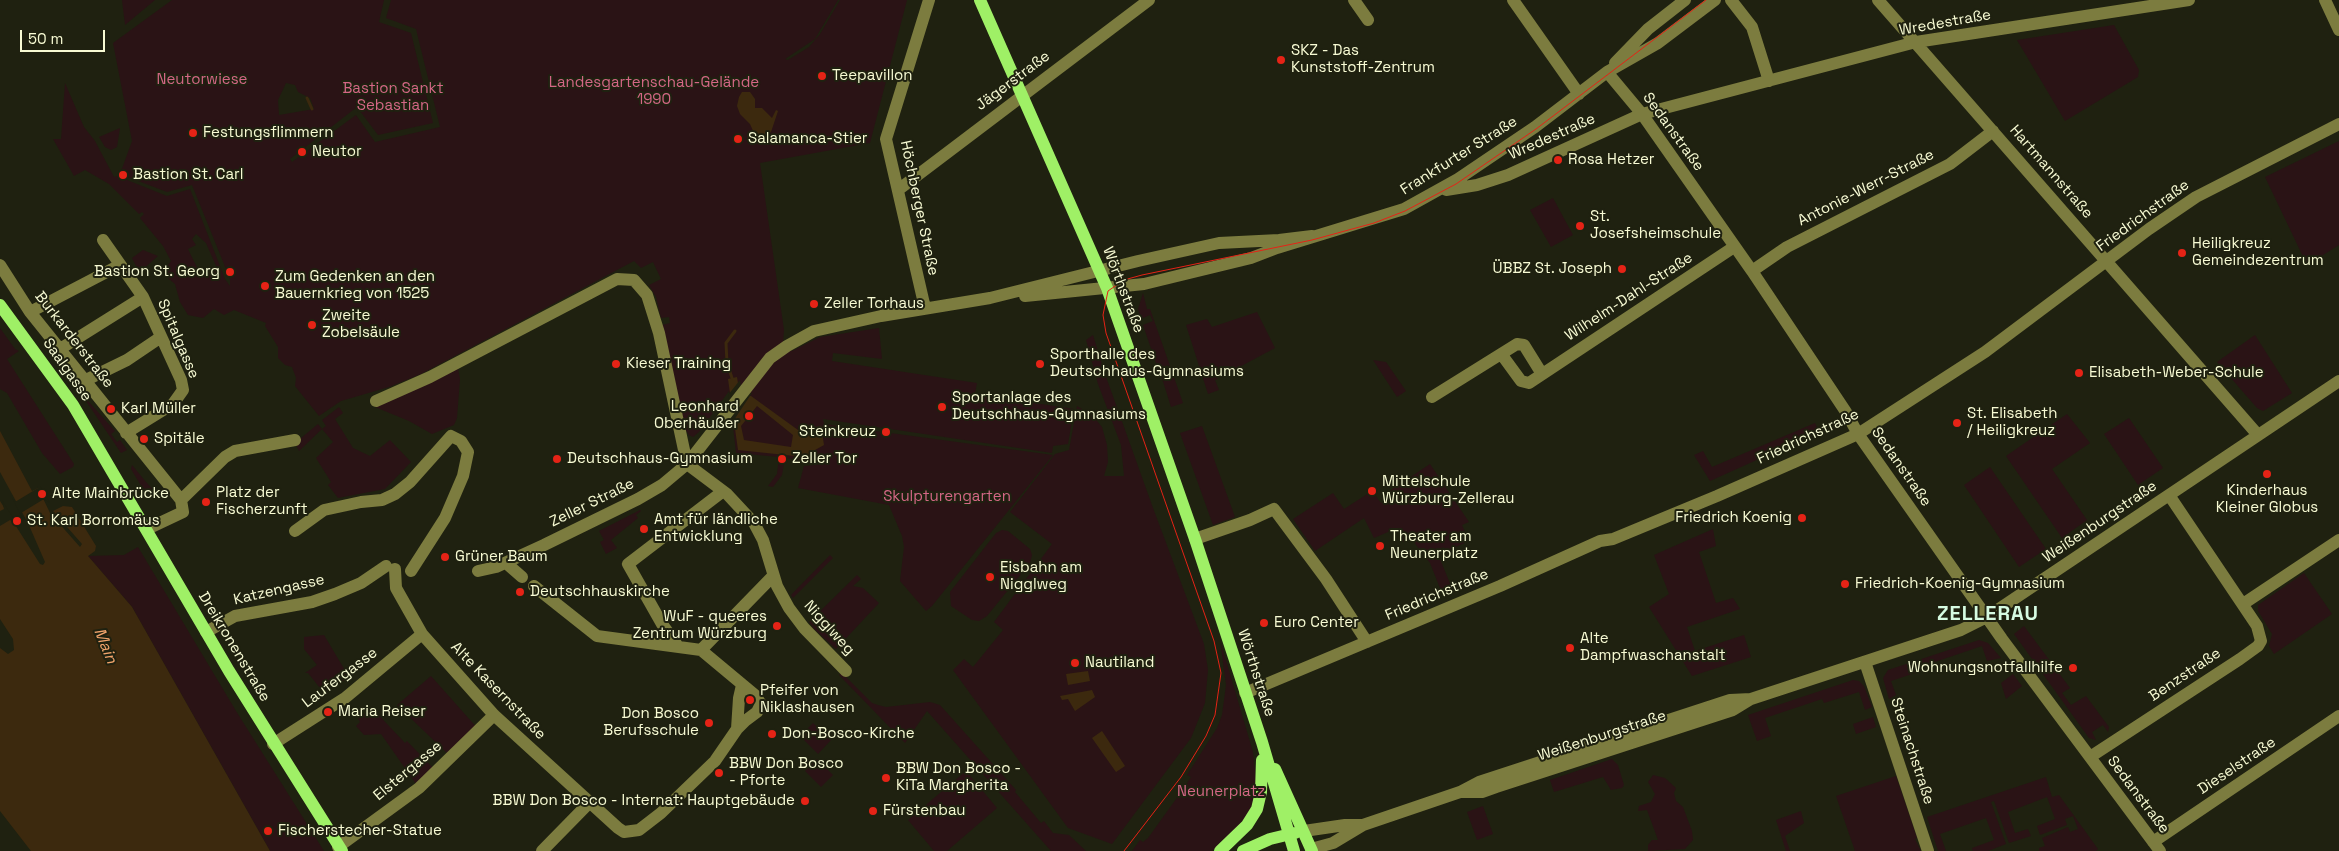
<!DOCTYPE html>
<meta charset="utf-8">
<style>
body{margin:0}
#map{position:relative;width:2339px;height:851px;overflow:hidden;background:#1f2110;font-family:"Space Grotesk",sans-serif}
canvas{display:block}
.scale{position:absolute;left:20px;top:30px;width:85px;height:22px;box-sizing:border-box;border:2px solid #f8fbd4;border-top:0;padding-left:6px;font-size:15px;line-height:18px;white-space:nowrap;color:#f8fbd4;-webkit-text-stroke:4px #1f2110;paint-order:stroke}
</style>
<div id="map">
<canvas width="2339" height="851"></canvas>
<div class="scale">50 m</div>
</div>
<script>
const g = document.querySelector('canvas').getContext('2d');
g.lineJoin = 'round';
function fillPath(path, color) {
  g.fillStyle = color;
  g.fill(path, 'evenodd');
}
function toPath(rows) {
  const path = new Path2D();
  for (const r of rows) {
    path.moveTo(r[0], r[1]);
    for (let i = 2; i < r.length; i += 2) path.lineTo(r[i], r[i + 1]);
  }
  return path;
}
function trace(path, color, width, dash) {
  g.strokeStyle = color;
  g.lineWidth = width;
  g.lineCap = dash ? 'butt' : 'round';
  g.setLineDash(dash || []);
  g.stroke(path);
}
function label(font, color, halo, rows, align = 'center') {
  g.font = font + ' "Space Grotesk",sans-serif';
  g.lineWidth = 4;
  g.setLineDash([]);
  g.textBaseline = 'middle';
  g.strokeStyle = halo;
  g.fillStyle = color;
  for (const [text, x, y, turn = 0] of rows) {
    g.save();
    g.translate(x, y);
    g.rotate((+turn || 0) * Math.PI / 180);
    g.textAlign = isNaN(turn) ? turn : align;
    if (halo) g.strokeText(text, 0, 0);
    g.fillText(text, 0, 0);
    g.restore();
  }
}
fillPath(toPath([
 [122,0,155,0,125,25],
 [172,0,384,0,379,22,411,33,433,123,378,135,357,107,290,159,292,162,356,115,375,142,440,127,416,29,386,18,391,0,838,0,815,39,785,59,788,60,809,47,820,34,840,0,907,0,870,143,760,163,784,330,783,342,792,351,820,337,879,328,882,359,833,353,832,361,977,383,975,394,1074,409,1068,444,1053,446,1052,453,823,419,824,424,1053,455,932,606,926,611,900,581,904,547,902,536,889,505,798,488,804,466,826,464,785,458,782,475,773,487,768,486,777,474,779,457,736,453,729,391,699,432,693,437,689,435,685,429,662,325,670,323,669,317,661,318,656,297,649,285,661,279,653,262,641,268,634,261,421,374,389,387,341,401,319,416,295,386,296,378,292,367,285,365,278,358,278,347,265,326,266,323,234,310,224,315,214,309,203,318,188,315,180,302,175,284,169,279,166,268,171,261,163,246,140,218,144,214,142,212,139,214,109,184,85,170,74,176,53,139,61,139,65,83,84,127,95,141,114,177,117,176,167,196,190,189,225,279,230,286,230,279,192,185,167,192,120,174,132,141,113,43],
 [286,83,295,85,298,92,310,98,314,109,279,115,278,100],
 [196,234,206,243,217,268,201,276,188,249,196,245,192,239],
 [2114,25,2139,70,2138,77,2065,121,2017,40],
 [120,128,117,147,111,150,105,147,99,137],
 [2339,141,2339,245,2307,265,2265,177],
 [1553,198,1573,235,1551,247,1530,210],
 [143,250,158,256,142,270,136,266,132,258],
 [1143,293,1147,309,1150,309,1183,403,1171,407,1161,375,1169,371,1168,365,1158,369,1143,325,1153,321,1150,315,1141,319,1138,309],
 [1257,312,1275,348,1215,380,1219,390,1208,394,1186,325,1207,319,1212,327],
 [0,328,15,349,19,351,7,359,74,464,73,467,60,474,42,453,7,393,0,389],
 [1093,335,1105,374,1153,508,1204,644,1208,670,1205,703,1191,738,1112,844,1068,828,953,670,964,659,973,667,1003,630,994,622,1052,544,1010,512,1055,454,1069,450,1077,406,1092,415,1102,427,1107,445,1108,462,1104,476,1124,476,1121,445,1098,384,1086,340],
 [2255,335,2292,393,2263,411,2257,408,2217,362],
 [1373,360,1386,362,1406,391,1397,397],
 [458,368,460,379,457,418,454,425,432,434,409,421,375,407],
 [80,392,115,431,111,434,117,442,120,440,127,450,121,453],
 [339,407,343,413,335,419,353,448,370,456,390,440,411,462,385,489,338,498,328,485,331,482,316,458,333,442,322,429,299,451,295,443,318,424,322,429,326,426,322,420],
 [2067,414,2090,443,2052,469,2087,520,2062,538,2006,456],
 [2129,418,2163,468,2138,485,2104,434],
 [1815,423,1819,432,1710,481,1694,455,1703,451,1712,467],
 [1202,426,1235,517,1213,525,1180,433],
 [1430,464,1469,522,1462,525,1469,541,1447,551,1443,547,1437,552,1452,588,1442,593,1430,563,1410,537,1403,542,1395,529,1374,538,1364,518,1315,551,1293,519,1333,493,1344,509,1372,491,1381,503,1391,496,1388,492],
 [132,465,146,482,158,495,147,491,140,484,131,469],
 [1990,467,2046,549,2019,567,1964,485],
 [640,510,641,511,636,515,638,518,611,540,617,548,606,554,600,542,604,540,599,531],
 [1713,529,1716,546,1699,552,1716,603,1733,598,1740,609,1687,627,1695,651,1744,635,1751,657,1692,676,1649,607,1669,594,1654,555],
 [1002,530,1008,531,1030,549,1032,555,1030,563,987,616,979,621,972,620,951,606,950,592,996,533],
 [138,547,236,711,324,851,270,851,132,607,88,556,124,555],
 [830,555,833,558,793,598,791,595],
 [2304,573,2332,614,2274,654,2269,646,2272,634,2258,611,2258,605],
 [857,575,861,579,853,586,863,588,879,603,836,649,812,627,817,625,812,626,809,622],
 [2024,626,2070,688,2062,693,2071,705,2086,696,2109,727,2108,732,2103,725,2092,732,2096,740,2089,738,2014,634],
 [324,635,349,677,340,683,335,679,320,688,308,673,305,673,317,665,304,649,304,637],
 [1220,640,1253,752,1256,780,1255,794,1252,807,1241,824,1212,851,1132,851,1140,840,1143,842,1148,838,1184,788,1191,777,1187,775,1217,728,1222,715,1226,685],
 [1979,640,1988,643,2001,658,1987,661,1982,646,1923,666,1924,670,1891,681,1896,695,1889,699,1883,678,1888,670],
 [842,673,872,703,878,705,886,707,930,702,940,705,1016,790,1015,792,1041,823,1044,821,1053,833,1069,835,1086,851,1051,851,927,711,905,743,839,675],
 [2013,674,2022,686,2006,699,2001,683],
 [431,676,479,730,451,757,397,705],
 [1853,680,1859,681,1864,686,1872,707,1865,710,1859,692,1824,703,1822,699,1765,718,1771,736,1757,741,1748,715],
 [372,708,405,743,407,741,436,771,416,784,381,734,364,735,356,726,360,722,358,718],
 [1873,717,1876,727,1856,734,1853,724],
 [813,723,831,740,818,754,800,736],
 [817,759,833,775,821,787,805,771],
 [1612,759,1618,765,1624,785,1622,788,1611,790,1603,777,1554,792,1550,780],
 [966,771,997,808,947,851,934,851,908,820],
 [1653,775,1665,778,1676,788,1674,793,1676,801,1683,807,1692,831,1693,840,1685,849,1648,851,1648,845,1652,840,1658,840,1647,810,1638,811,1639,806,1651,802,1655,794,1648,782],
 [1896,776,1917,838,1915,839,1921,851,1855,851,1836,796],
 [2046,777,2052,797,2059,795,2098,849,2096,851,2039,851,2039,848,2045,846,2042,838,2068,827,2070,832,2078,829,2073,816,2065,819,2067,825,2040,835,2037,826,2055,819,2047,797,2008,812,2015,833,2028,829,2031,836,2009,843,1994,801,1991,802,2006,844,1988,851,1973,851,1972,848,1994,840,1986,818,1940,834,1946,851,1938,851,1927,817],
 [1483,806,1493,834,1477,840,1467,812],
 [1801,811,1804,823,1785,836,1790,851,1786,851,1776,820]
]), '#2a1315');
fillPath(toPath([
 [742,92,750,92,755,99,755,108,762,108,772,118,776,110,778,111,771,132,765,136,759,136,754,133,750,124,740,114,737,106,739,97],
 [737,377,740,396,751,396,798,430,821,426,824,445,815,450,814,458,738,450,728,379],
 [757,406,793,435,791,447,744,440,741,426],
 [0,431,32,491,38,488,50,513,80,547,82,544,53,511,63,506,72,507,96,546,95,551,88,556,132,607,270,851,31,851,0,811,0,648,8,654,14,650,13,639,0,619,0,501,40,564,43,565,45,562,28,523,0,472],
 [1088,671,1090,681,1068,685,1066,674],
 [1092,690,1095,697,1075,711,1068,699,1062,700,1060,696],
 [1102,731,1125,766,1116,772,1092,738]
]), '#3c290e');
fillPath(toPath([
 [740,380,742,394,752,393,732,423,728,395],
 [37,486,40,486,50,503,44,499,21,513,23,519,12,498,15,502,38,488],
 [2,500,13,518,16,524,10,520,0,526,0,511,4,509]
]), '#1f2110');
trace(toPath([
 [307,98,312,109],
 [732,378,727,363,726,343,735,331]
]), '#3c290e', 3);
trace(toPath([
 [1354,0,1368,20],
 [1513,0,1579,94],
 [1731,0,1752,27,1769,81],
 [1878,0,2258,435],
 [2325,0,2339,30],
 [1615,63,1648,29,1685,0],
 [1607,72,1642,114,1752,271,1846,412,1858,434,2002,639,2160,851],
 [898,190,1149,0],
 [1446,190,1477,185,1508,175,1642,114,1916,42,2189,0],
 [103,240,143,297,181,380,183,390,173,404,126,433],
 [0,265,30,312,181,500,183,512,147,529],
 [1752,271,1787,247,1950,164,1993,131],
 [1025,296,1144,284,1251,258,1277,248,1404,209,1458,179,1535,127,1607,72,1658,43,1715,0],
 [925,308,886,139,929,0],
 [30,312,120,265],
 [60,349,143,297],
 [1502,355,1521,381,1529,383,1734,247],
 [84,381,127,360,161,337],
 [1432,397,1517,344,1524,345,1542,374],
 [376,401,430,377,617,279,634,280,647,295,659,333,687,464],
 [687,464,727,494,754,523,763,540,777,586,789,608,804,628,846,671],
 [181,500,225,457,235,451,295,440],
 [295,531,324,510,361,502,382,500,395,494,410,482,451,436,461,441,468,452,463,476,445,518,411,571],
 [1195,539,1250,520,1274,509,1326,579,1367,642],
 [506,563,522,577],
 [395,569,396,588,422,634,494,715,618,828,624,832,639,830,661,813,715,761,737,729,745,721,757,712,761,704,755,695,701,650,597,636,534,586],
 [478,571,496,567,544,545,638,499,662,485,687,464,770,358,787,346,814,331,881,316,990,298,1138,261,1219,243,1279,240,1312,236],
 [2243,604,2339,540],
 [206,632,235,616,312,602,335,594,361,583,386,566],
 [677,645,662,624,628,564,722,492],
 [701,650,773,576],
 [1865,662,1928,851],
 [1245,693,1500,586,1600,541,1613,539,1717,496,1858,434,1985,352,2149,229,2196,197,2339,124],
 [737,729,739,698,742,685],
 [273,744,345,698,422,634],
 [2090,757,2240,659,2258,646,2261,641,2257,626,2169,495],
 [1460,792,1482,792,1496,787,1733,710,1751,699],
 [1304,831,1345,825,1363,825],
 [2153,842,2339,716],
 [338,847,419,788,494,715],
 [1311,849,1333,843,1363,825,1460,792,1479,782,1730,700,1751,699,1961,630,1987,617,2339,381],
 [542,851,590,802]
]), '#7c7c3f', 12);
trace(toPath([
 [980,0,1107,288,1195,539,1262,742,1294,851],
 [0,305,73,405,229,671,342,851],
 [1275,769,1312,851],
 [1220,851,1247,825,1257,809,1261,792,1262,760],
 [1243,851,1270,839,1295,833]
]), '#9ff066', 12);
trace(toPath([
 [1124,851,1181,777,1206,736,1215,715,1221,673,1214,641,1106,333,1103,315,1108,291,1124,280,1142,275,1312,240,1374,223,1405,211,1456,184,1536,129,1706,0]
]), '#e52316', 1);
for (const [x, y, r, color] of [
 [1281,60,5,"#e52316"],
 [822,76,5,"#e52316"],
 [193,133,5,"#e52316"],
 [738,139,5,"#e52316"],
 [302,152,5,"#e52316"],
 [1558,160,5,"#e52316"],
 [123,175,5,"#e52316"],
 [1580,226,5,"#e52316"],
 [2182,253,5,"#e52316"],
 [1622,269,5,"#e52316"],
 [230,272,5,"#e52316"],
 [265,286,5,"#e52316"],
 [814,304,5,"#e52316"],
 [312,325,5,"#e52316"],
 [616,364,5,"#e52316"],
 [1040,364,5,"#e52316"],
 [2079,373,5,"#e52316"],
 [942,407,5,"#e52316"],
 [111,409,5,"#e52316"],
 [749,416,5,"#e52316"],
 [1957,423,5,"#e52316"],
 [886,432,5,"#e52316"],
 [144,439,5,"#e52316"],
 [557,459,5,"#e52316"],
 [782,459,5,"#e52316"],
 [2267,474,5,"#e52316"],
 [1372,491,5,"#e52316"],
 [42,494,5,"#e52316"],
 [206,502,5,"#e52316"],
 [1802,518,5,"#e52316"],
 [17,521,5,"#e52316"],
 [644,529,5,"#e52316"],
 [1380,546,5,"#e52316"],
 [445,557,5,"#e52316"],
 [990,577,5,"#e52316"],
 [1845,584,5,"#e52316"],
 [520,592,5,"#e52316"],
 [1264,623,5,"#e52316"],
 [777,626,5,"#e52316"],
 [1570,648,5,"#e52316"],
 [1075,663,5,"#e52316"],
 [2073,668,5,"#e52316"],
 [750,700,5,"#e52316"],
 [328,712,5,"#e52316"],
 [709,723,5,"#e52316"],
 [772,734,5,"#e52316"],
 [719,773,5,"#e52316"],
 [886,778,5,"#e52316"],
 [805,801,5,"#e52316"],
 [873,811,5,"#e52316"],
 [268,831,5,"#e52316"]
]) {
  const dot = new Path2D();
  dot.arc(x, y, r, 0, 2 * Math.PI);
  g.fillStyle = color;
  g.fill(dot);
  trace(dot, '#1f2110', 2);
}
label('15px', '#f8fbd4', '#1f2110', [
 ["Wredestraße",1945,23,-10],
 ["Jägerstraße",1013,81,-37],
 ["Sedanstraße",1673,132,54],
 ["Wredestraße",1552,137,-24],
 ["Frankfurter Straße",1459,156,-32],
 ["Hartmannstraße",2051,172,49],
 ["Antonie-Werr-Straße",1866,188,-27],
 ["Höchberger Straße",919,208,78],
 ["Friedrichstraße",2143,216,-36],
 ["Wörthstraße",1123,290,69],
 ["Wilhelm-Dahl-Straße",1629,297,-33],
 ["Spitalgasse",178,339,67],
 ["Burkarderstraße",74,340,52],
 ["Saalgasse",67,370,55],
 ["Friedrichstraße",1808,437,-25],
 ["Sedanstraße",1901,467,55],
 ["Zeller Straße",592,503,-26],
 ["Weißenburgstraße",2100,522,-34],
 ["Katzengasse",279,590,-13],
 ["Friedrichstraße",1437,595,-23],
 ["Nigglweg",829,628,48],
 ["Dreikronenstraße",234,647,59],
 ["Wörthstraße",1256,673,72],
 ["Benzstraße",2185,675,-34],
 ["Laufergasse",340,678,-37],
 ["Alte Kasernstraße",498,691,46],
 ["Weißenburgstraße",1602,736,-18],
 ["Steinachstraße",1912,751,72],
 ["Dieselstraße",2237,766,-34],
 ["Elstergasse",408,771,-40],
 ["Sedanstraße",2138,795,53]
]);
label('15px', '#f8fbd4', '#1f2110', [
 ["SKZ - Das",1291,51],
 ["Kunststoff-Zentrum",1291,68],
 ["Teepavillon",832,76],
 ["Festungsflimmern",203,133],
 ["Salamanca-Stier",748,139],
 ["Neutor",312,152],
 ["Rosa Hetzer",1568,160],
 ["Bastion St. Carl",133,175],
 ["St.",1590,217],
 ["Josefsheimschule",1590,234],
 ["Heiligkreuz",2192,244],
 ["Gemeindezentrum",2192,261],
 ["ÜBBZ St. Joseph",1612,269,"right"],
 ["Bastion St. Georg",220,272,"right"],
 ["Zum Gedenken an den",275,277],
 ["Bauernkrieg von 1525",275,294],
 ["Zeller Torhaus",824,304],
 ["Zweite",322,316],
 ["Zobelsäule",322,333],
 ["Sporthalle des",1050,355],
 ["Deutschhaus-Gymnasiums",1050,372],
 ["Kieser Training",626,364],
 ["Elisabeth-Weber-Schule",2089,373],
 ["Sportanlage des",952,398],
 ["Deutschhaus-Gymnasiums",952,415],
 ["Leonhard",739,407,"right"],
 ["Oberhäußer",739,424,"right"],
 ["Karl Müller",121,409],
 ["St. Elisabeth",1967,414],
 ["/ Heiligkreuz",1967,431],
 ["Steinkreuz",876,432,"right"],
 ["Spitäle",154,439],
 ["Deutschhaus-Gymnasium",567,459],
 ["Zeller Tor",792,459],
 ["Mittelschule",1382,482],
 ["Würzburg-Zellerau",1382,499],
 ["Kinderhaus",2267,491,"center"],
 ["Kleiner Globus",2267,508,"center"],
 ["Platz der",216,493],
 ["Fischerzunft",216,510],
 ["Alte Mainbrücke",52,494],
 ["Friedrich Koenig",1792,518,"right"],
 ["Amt für ländliche",654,520],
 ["Entwicklung",654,537],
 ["St. Karl Borromäus",27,521],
 ["Theater am",1390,537],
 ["Neunerplatz",1390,554],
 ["Grüner Baum",455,557],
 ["Eisbahn am",1000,568],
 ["Nigglweg",1000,585],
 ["Friedrich-Koenig-Gymnasium",1855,584],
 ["Deutschhauskirche",530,592],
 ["WuF - queeres",767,617,"right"],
 ["Zentrum Würzburg",767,634,"right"],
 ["Euro Center",1274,623],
 ["Alte",1580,639],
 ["Dampfwaschanstalt",1580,656],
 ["Nautiland",1085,663],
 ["Wohnungsnotfallhilfe",2063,668,"right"],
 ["Pfeifer von",760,691],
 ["Niklashausen",760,708],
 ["Maria Reiser",338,712],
 ["Don Bosco",699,714,"right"],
 ["Berufsschule",699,731,"right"],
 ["Don-Bosco-Kirche",782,734],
 ["BBW Don Bosco",729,764],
 ["- Pforte",729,781],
 ["BBW Don Bosco -",896,769],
 ["KiTa Margherita",896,786],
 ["BBW Don Bosco - Internat: Hauptgebäude",795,801,"right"],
 ["Fürstenbau",883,811],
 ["Fischerstecher-Statue",278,831]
], 'left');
label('15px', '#d46786', '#1f2110', [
 ["Neutorwiese",202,80],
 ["Landesgartenschau-Gelände",654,83],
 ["1990",654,100],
 ["Bastion Sankt",393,89],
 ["Sebastian",393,106],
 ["Skulpturengarten",947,497],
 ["Neunerplatz",1221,792]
]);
label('italic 16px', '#f1a46c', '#1f2110', [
 ["Main",105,646,68]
]);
g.letterSpacing = '1px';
label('bold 20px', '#d6fbe2', '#1f2110', [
 ["ZELLERAU",1988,615]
]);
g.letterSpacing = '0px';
</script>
